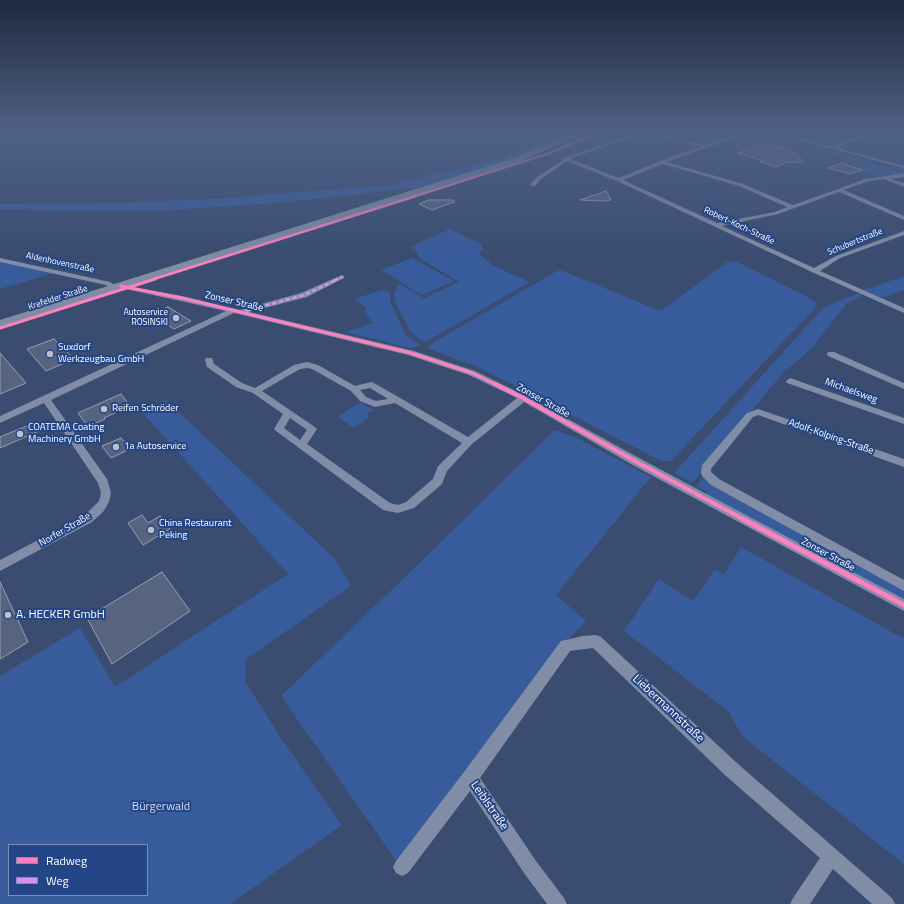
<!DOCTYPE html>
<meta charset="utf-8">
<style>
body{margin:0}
#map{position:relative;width:904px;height:904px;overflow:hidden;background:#3a4c70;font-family:"Titillium Web",sans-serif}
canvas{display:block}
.legend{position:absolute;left:8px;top:844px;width:140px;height:52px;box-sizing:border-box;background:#244586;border:1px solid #7c8fb6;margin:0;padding:5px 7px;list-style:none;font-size:12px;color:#fff}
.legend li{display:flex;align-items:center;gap:8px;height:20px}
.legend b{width:20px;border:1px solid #7c8fb6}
</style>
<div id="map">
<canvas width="904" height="904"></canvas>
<ul class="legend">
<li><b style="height:5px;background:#ff80c0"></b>Radweg</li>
<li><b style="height:5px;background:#d193ec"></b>Weg</li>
</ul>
</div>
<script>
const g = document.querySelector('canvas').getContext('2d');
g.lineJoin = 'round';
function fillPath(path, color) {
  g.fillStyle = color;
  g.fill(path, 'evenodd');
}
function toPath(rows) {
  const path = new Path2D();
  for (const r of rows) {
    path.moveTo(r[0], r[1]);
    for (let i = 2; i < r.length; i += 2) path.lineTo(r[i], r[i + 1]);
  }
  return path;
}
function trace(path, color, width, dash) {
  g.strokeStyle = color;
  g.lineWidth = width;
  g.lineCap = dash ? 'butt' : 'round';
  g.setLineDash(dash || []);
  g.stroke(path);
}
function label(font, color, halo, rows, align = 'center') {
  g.font = font + ' "Titillium Web",sans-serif';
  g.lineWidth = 4;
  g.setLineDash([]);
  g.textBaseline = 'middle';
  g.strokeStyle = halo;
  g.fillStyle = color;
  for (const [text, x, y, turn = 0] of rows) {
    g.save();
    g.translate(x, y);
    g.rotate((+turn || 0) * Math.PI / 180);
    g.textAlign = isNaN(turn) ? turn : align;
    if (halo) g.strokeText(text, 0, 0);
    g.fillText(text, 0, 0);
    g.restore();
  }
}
fillPath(toPath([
 [568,132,578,132,555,143,512,159,424,187,276,203,154,211,83,211,0,209,0,204,123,203,229,198,387,185,496,160],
 [589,132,604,132,572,144,554,147],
 [835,152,890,167,904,168,904,173,876,177,863,173,865,169,853,165,858,162,833,155],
 [450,229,481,244,483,250,478,253,494,266,530,282,426,342,419,339,410,331,395,302,394,294,398,285,400,284,424,298,459,282,419,258,416,250,410,247],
 [412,258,454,281,422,295,381,270],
 [729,261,739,263,806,296,816,303,816,307,671,461,661,461,480,368,429,349,429,345,557,271,563,271,658,310,662,310],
 [0,262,54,273,0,289],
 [904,276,904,290,882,298,863,290],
 [382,290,390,292,391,303,405,334,421,346,411,348,345,332,373,323,364,312,367,308,354,299],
 [859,293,863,296,847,303,813,347,782,374,692,483,674,473,824,307],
 [166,400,335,559,351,586,245,660,246,683,283,741,342,825,230,904,0,904,0,676,80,628,115,687,288,574,141,411],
 [9,845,147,845,147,895,9,895],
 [360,402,374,410,367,414,370,417,354,428,338,417],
 [554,430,575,437,651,477,556,595,586,621,549,660,397,862,281,696,430,553],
 [703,478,904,590,904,602,706,495,707,492,696,486],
 [741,547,904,639,904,864,742,736,729,712,624,631,659,579,693,601,715,569,724,574]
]), '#385b9b');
const building = toPath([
 [764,143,791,150,804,162,787,162,776,167,760,162,764,161,738,153,764,143],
 [841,163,847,165,863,170,850,174,828,168,841,163],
 [606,191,611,200,604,201,580,200,606,191],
 [429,200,454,200,454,202,432,210,419,204,429,200],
 [168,307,191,321,174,329,151,314,168,307],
 [54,339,74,359,46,371,27,349,54,339],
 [0,353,26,383,0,394,0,353],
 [121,394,130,406,104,418,105,419,88,427,78,413,121,394],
 [34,423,39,431,0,448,0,437,34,423],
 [121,438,130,449,111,458,102,446,121,438],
 [142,515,148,523,160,516,170,529,143,545,128,523,142,515],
 [162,572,190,611,112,664,87,618,162,572],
 [0,582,28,642,0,659,0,582]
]);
fillPath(building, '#566480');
trace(building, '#949fb4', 1);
fillPath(toPath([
 [639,132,645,132,570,159,619,178,675,155,700,147,647,132,654,132,704,145,745,132,751,132,667,162,743,184,793,205,866,179,904,173,904,177,890,179,904,183,904,187,884,179,869,181,844,190,904,216,904,220,839,192,778,214,722,226,814,268,836,256,904,231,904,235,840,258,820,271,904,308,904,313,812,272,617,181,567,161,541,179,535,186,530,185,537,177,563,160,563,158,639,132],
 [663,164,739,186,787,207,775,212,717,223,623,180,663,164],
 [769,132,776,132,832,147,868,132,874,132,837,148,904,166,904,168,769,132],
 [0,258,110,282,119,288,115,290,106,285,0,262,0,258],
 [342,275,344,276,344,278,307,297,249,312,414,351,475,371,526,396,639,458,904,599,904,611,631,464,524,402,472,444,447,471,442,484,414,508,398,513,383,510,276,431,274,429,283,414,253,393,236,387,207,367,205,360,206,358,212,358,214,364,242,383,255,388,294,365,307,362,318,365,355,386,371,382,374,383,468,437,517,398,469,375,408,355,234,313,51,400,107,479,111,493,109,502,103,512,92,522,0,571,0,560,84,516,99,501,101,493,98,483,44,403,0,423,0,416,226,311,121,288,119,287,119,285,182,296,240,310,301,293,342,275],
 [307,368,312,369,351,391,360,401,375,407,395,403,462,443,438,466,433,479,406,502,398,505,390,503,307,444,317,429,315,427,262,391,300,369,307,368],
 [370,388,388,399,376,401,366,397,360,390,370,388],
 [290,418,307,430,300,440,284,428,290,418],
 [828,352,834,352,904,383,904,389,828,356,827,354,828,352],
 [790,378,904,418,904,424,787,383,786,381,790,378],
 [758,409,904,459,904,467,758,415,753,417,711,469,711,472,719,479,904,580,904,591,711,485,702,476,701,473,702,465,747,413,758,409],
 [596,635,601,637,738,764,892,898,895,904,872,904,833,869,810,904,790,904,793,898,820,858,726,776,593,648,570,651,480,778,536,861,564,898,567,904,547,904,524,873,470,791,408,873,402,876,396,873,393,867,396,861,464,772,561,641,583,636,596,635]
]), '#818da6');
fillPath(toPath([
 [578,132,587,132,517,163,0,328,0,320,511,159,578,132]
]), '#7f8ca3');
trace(toPath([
 [335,280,342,277]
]), '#d193ec', 2, [3.5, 2]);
trace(toPath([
 [245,311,304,295,338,279]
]), '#d193ec', 2.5, [4.5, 2.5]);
trace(toPath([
 [413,197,547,154,577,141,607,132]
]), '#ff80c0', 2);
trace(toPath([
 [151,280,416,196]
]), '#ff80c0', 2.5);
trace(toPath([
 [121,286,182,298,411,353,472,373,497,385],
 [0,328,155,279]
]), '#ff80c0', 3);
trace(toPath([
 [495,384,523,398,635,461,743,519]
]), '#ff80c0', 4);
trace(toPath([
 [741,518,904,605]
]), '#ff80c0', 5);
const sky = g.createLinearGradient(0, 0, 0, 259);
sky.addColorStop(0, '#202a3e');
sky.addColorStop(0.51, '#4f6186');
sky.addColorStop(1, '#4f618600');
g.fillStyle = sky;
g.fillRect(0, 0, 904, 259);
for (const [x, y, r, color] of [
 [176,318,4,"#bac0cd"],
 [50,354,4,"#bac0cd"],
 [104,409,4,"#bac0cd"],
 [20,434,4,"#bac0cd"],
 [116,447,4,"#bac0cd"],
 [151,530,4,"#bac0cd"],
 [8,615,4,"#bac0cd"]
]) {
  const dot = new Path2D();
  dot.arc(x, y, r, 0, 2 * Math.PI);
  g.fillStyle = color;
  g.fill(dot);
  trace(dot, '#244586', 1.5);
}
label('9px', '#fff', '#244586', [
 ["Robert-Koch-Straße",739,226,25],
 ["Schubertstraße",855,242,-22],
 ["Aldenhovenstraße",60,263,12],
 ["Krefelder Straße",58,298,-18]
]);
label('9px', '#fff', '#244586', [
 ["Autoservice",168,313],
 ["ROSINSKI",168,323]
], 'right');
label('10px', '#fff', '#244586', [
 ["Zonser Straße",234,302,13],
 ["Michaelsweg",851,391,20],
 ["Zonser Straße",543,401,29],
 ["Adolf-Kolping-Straße",831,437,19],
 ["Norfer Straße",65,530,-30],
 ["Zonser Straße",828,555,28]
]);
label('10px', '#fff', '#244586', [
 ["Suxdorf",58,348],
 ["Werkzeugbau GmbH",58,360],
 ["Reifen Schröder",112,409],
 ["COATEMA Coating",28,428],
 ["Machinery GmbH",28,440],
 ["1a Autoservice",124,447],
 ["China Restaurant",159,524],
 ["Peking",159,536]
], 'left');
label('12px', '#fff', '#244586', [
 ["A. HECKER GmbH",16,615]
], 'left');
label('12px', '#fff', '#244586', [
 ["Liebermannstraße",668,709,43],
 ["Leiblstraße",489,806,55]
]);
label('12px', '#d2dff7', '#244586', [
 ["Bürgerwald",161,807]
]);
</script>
